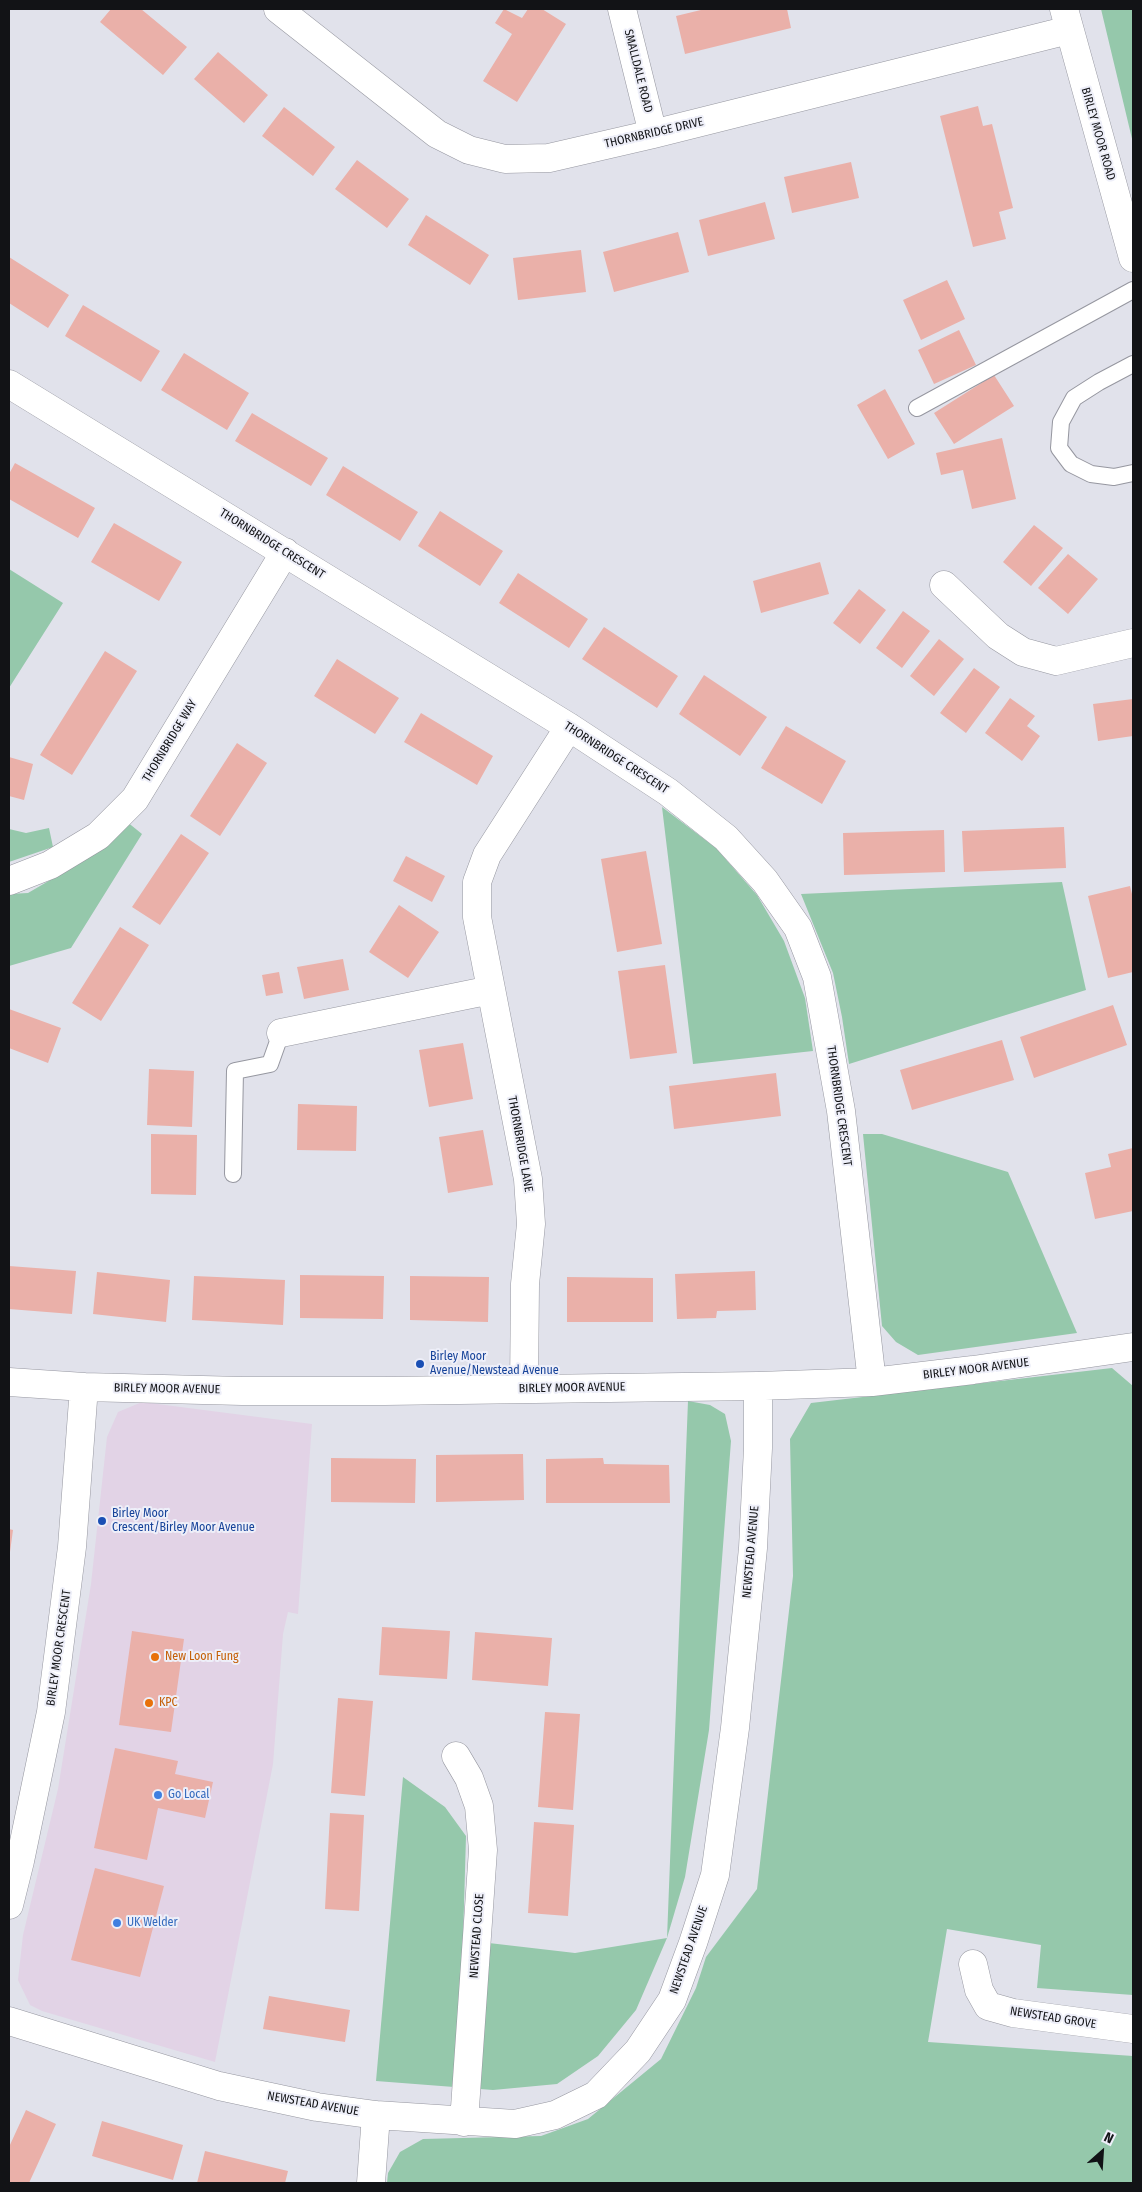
<!DOCTYPE html>
<style>
body{margin:0}
#map{position:relative;width:1142px;height:2192px;overflow:hidden;background:#e1e2eb;font-family:"Fira Sans Condensed",sans-serif}
canvas{display:block}
.frame{position:absolute;inset:0;border:10px solid #121316;pointer-events:none}
.north{position:absolute;left:1077px;top:2127px;width:50px;height:50px;-webkit-text-stroke:4px #eeeff9;paint-order:stroke;rotate:26deg;font-size:14px;font-weight:700;line-height:20px;text-align:center;color:#121316}
.north::after{content:'';display:block;margin:auto;width:18px;height:22px;background:#121316;clip-path:polygon(50% 0,100% 100%,50% 72%,0 100%)}
</style>
<div id="map">
<canvas width="1142" height="2192"></canvas>
<div class="frame"></div>
<div class="north">N</div>
</div>
<script>
const g = document.querySelector('canvas').getContext('2d');
g.lineJoin = 'round';
function fillPath(path, color) {
  g.fillStyle = color;
  g.fill(path, 'evenodd');
}
function toPath(rows) {
  const path = new Path2D();
  for (const r of rows) {
    path.moveTo(r[0], r[1]);
    for (let i = 2; i < r.length; i += 2) path.lineTo(r[i], r[i + 1]);
  }
  return path;
}
function trace(path, color, width, dash) {
  g.strokeStyle = color;
  g.lineWidth = width;
  g.lineCap = dash ? 'butt' : 'round';
  g.setLineDash(dash || []);
  g.stroke(path);
}
function label(font, color, halo, rows, align = 'center') {
  g.font = font + ' "Fira Sans Condensed",sans-serif';
  g.lineWidth = 4;
  g.setLineDash([]);
  g.textBaseline = 'middle';
  g.strokeStyle = halo;
  g.fillStyle = color;
  for (const [text, x, y, turn = 0] of rows) {
    g.save();
    g.translate(x, y);
    g.rotate((+turn || 0) * Math.PI / 180);
    g.textAlign = isNaN(turn) ? turn : align;
    if (halo) g.strokeText(text, 0, 0);
    g.fillText(text, 0, 0);
    g.restore();
  }
}
fillPath(toPath([
 [142,1402,312,1424,298,1614,288,1612,283,1634,273,1764,215,2062,42,2011,30,2005,18,1980,23,1935,58,1789,91,1584,107,1437,118,1412]
]), '#e2d3e6');
fillPath(toPath([
 [1101,9,1133,9,1133,143],
 [9,569,63,603,9,688],
 [662,807,716,848,757,895,784,941,805,998,813,1051,693,1064],
 [126,821,142,834,71,948,9,966,9,894,28,893,100,851],
 [49,828,53,847,9,862,9,829,26,833],
 [1062,882,1086,990,849,1064,842,1017,833,973,801,894],
 [882,1134,1008,1172,1077,1333,918,1355,896,1342,882,1326,863,1134],
 [1112,1368,1133,1386,1133,1995,1037,1988,1041,1945,947,1929,928,2042,1133,2056,1133,2183,387,2183,388,2173,400,2152,423,2139,541,2136,588,2119,661,2059,696,1988,706,1957,757,1889,793,1576,790,1439,811,1403],
 [688,1401,710,1405,725,1414,731,1441,709,1730,685,1877,667,1938,636,2010,598,2056,557,2084,493,2090,376,2081,403,1777,445,1807,466,1836,463,1940,575,1953,667,1938]
]), '#95c8ab');
fillPath(toPath([
 [111,9,141,9,187,47,163,75,100,22],
 [504,9,522,18,528,9,542,9,566,24,517,102,483,81,512,34,495,23],
 [705,9,787,9,791,28,685,54,676,16],
 [218,52,268,95,244,123,194,79],
 [978,106,983,126,992,124,1013,208,999,212,1006,239,973,247,940,116],
 [284,107,335,147,313,176,262,136],
 [357,160,409,199,387,228,335,189],
 [851,162,859,198,792,213,784,177],
 [765,202,775,239,708,256,699,220],
 [426,215,489,255,470,285,408,245],
 [678,232,689,272,614,292,603,252],
 [581,250,586,292,518,300,513,258],
 [9,257,69,295,48,328,9,303],
 [947,280,965,319,921,340,903,300],
 [83,305,160,351,141,382,65,336],
 [959,330,976,365,934,384,918,350],
 [184,353,249,393,227,430,161,390],
 [994,375,1014,406,954,444,934,413],
 [885,389,915,444,888,459,857,405],
 [252,413,328,458,311,486,235,441],
 [1002,438,1016,499,972,509,963,470,941,475,936,453],
 [15,463,95,508,78,538,9,499,9,474],
 [343,466,418,512,400,541,326,495],
 [440,511,503,551,480,586,418,546],
 [114,523,182,562,159,601,91,562],
 [1034,525,1063,548,1031,586,1003,562],
 [1068,554,1098,579,1068,614,1038,588],
 [820,562,829,594,761,613,753,581],
 [518,573,588,619,569,648,499,603],
 [859,589,886,610,860,644,833,623],
 [903,611,930,631,902,668,876,648],
 [604,627,678,676,657,708,582,659],
 [939,639,964,659,934,696,910,676],
 [105,651,137,671,72,775,40,755],
 [337,659,399,698,375,734,314,696],
 [974,668,1000,687,966,733,940,713],
 [704,675,767,717,740,756,679,714],
 [1010,698,1035,716,1027,726,1040,736,1022,761,985,733],
 [1133,699,1133,736,1098,741,1093,704],
 [421,713,493,756,477,785,404,742],
 [786,726,846,761,822,804,761,768],
 [237,743,267,763,220,836,190,816],
 [9,757,33,764,24,800,9,796],
 [1064,827,1066,868,964,872,962,831],
 [944,830,945,872,844,875,843,833],
 [181,834,209,853,160,925,132,907],
 [646,851,662,944,617,952,601,859],
 [406,856,445,876,432,902,393,881],
 [1130,886,1133,898,1133,972,1108,978,1088,896],
 [399,905,439,932,408,978,369,952],
 [120,927,149,945,101,1021,72,1003],
 [343,959,349,990,304,999,297,967],
 [665,965,677,1053,630,1059,618,971],
 [279,972,283,993,266,996,262,975],
 [1113,1005,1127,1045,1034,1078,1020,1037],
 [9,1009,61,1028,48,1063,9,1048],
 [1002,1040,1014,1080,912,1110,900,1070],
 [463,1043,473,1099,429,1107,419,1050],
 [149,1069,194,1071,192,1127,147,1125],
 [776,1073,781,1116,674,1129,669,1086],
 [298,1104,357,1106,356,1151,297,1150],
 [483,1130,493,1185,448,1193,439,1137],
 [151,1134,197,1135,196,1195,151,1194],
 [1133,1148,1133,1211,1095,1219,1085,1173,1111,1167,1108,1154],
 [9,1266,76,1271,72,1314,9,1309],
 [755,1271,756,1310,717,1311,716,1318,677,1319,675,1274],
 [97,1272,170,1280,166,1322,93,1314],
 [300,1275,384,1276,383,1319,300,1318],
 [194,1276,285,1280,283,1325,192,1320],
 [410,1276,489,1277,488,1322,410,1320],
 [567,1277,653,1278,653,1322,567,1322],
 [523,1454,524,1500,436,1502,436,1455],
 [331,1458,416,1459,415,1503,331,1502],
 [603,1458,604,1464,669,1465,670,1503,546,1503,546,1459],
 [9,1529,13,1530,10,1552,9,1552],
 [382,1627,450,1631,447,1679,379,1675],
 [132,1631,184,1639,171,1732,119,1725],
 [475,1632,552,1638,548,1686,472,1680],
 [338,1698,373,1701,365,1796,331,1793],
 [545,1712,580,1714,573,1810,538,1807],
 [115,1748,178,1761,175,1774,213,1782,205,1818,158,1808,147,1860,94,1848],
 [330,1813,364,1815,359,1911,325,1909],
 [534,1822,574,1825,568,1916,528,1913],
 [95,1868,164,1886,140,1977,71,1960],
 [269,1996,350,2010,345,2042,263,2029],
 [26,2110,56,2124,29,2183,9,2183,9,2147],
 [102,2121,183,2145,173,2180,92,2156],
 [205,2151,288,2171,285,2183,197,2183]
]), '#eab0a9');
const service = toPath([
 [1133,364,1099,382,1074,398,1061,422,1059,448,1071,464,1091,474,1114,477,1133,473],
 [917,408,1133,290],
 [233,1174,235,1071,270,1064,281,1033]
]);
const minor = toPath([
 [278,9,437,134,469,150,505,159,549,158,653,134,1069,30],
 [622,9,653,134],
 [9,384,569,727,668,792,726,838,765,881,798,928,817,977,841,1111,872,1382],
 [944,585,998,636,1023,652,1056,661,1133,643],
 [9,881,50,865,98,836,135,799,285,552],
 [281,1033,491,990],
 [9,1382,84,1387,242,1391,385,1391,758,1386,872,1382,973,1370,1133,1347],
 [524,1389,525,1284,531,1224,528,1179,477,917,477,882,487,855,569,727],
 [456,1756,469,1778,479,1806,483,1850,464,2122],
 [9,1905,20,1861,51,1712,72,1547,84,1387],
 [973,1964,979,1990,988,2006,1013,2013,1133,2029],
 [9,2021,219,2086,317,2107,376,2115,515,2124,555,2115,596,2095,638,2051,672,2000,693,1943,715,1875,735,1728,753,1548,758,1448,758,1386],
 [371,2183,376,2115]
]);
const primary = toPath([
 [1064,9,1133,258]
]);
trace(service, '#9697a0', 18);
trace(minor, '#9697a0', 29);
trace(primary, '#9697a0', 29);
trace(service, '#fff', 16);
trace(minor, '#fff', 28);
trace(primary, '#fff', 28);
for (const [x, y, r, color] of [
 [420,1364,5,"#1a4fb4"],
 [102,1521,5,"#1a4fb4"],
 [155,1657,5,"#e8710a"],
 [149,1703,5,"#e8710a"],
 [158,1795,5,"#3f7fe0"],
 [117,1923,5,"#3f7fe0"]
]) {
  const dot = new Path2D();
  dot.arc(x, y, r, 0, 2 * Math.PI);
  g.fillStyle = color;
  g.fill(dot);
  trace(dot, '#eeeff9', 2);
}
label('12px', '#121316', '#eeeff9', [
 ["SMALLDALE ROAD",638,71,76],
 ["THORNBRIDGE DRIVE",654,133,-13],
 ["BIRLEY MOOR ROAD",1098,134,74],
 ["THORNBRIDGE CRESCENT",272,544,32],
 ["THORNBRIDGE WAY",170,741,-59],
 ["THORNBRIDGE CRESCENT",616,758,33],
 ["THORNBRIDGE CRESCENT",839,1106,82],
 ["THORNBRIDGE LANE",520,1144,80],
 ["BIRLEY MOOR AVENUE",976,1369,-7],
 ["BIRLEY MOOR AVENUE",572,1388,-1],
 ["BIRLEY MOOR AVENUE",167,1389,1],
 ["NEWSTEAD AVENUE",751,1552,-85],
 ["BIRLEY MOOR CRESCENT",59,1648,-82],
 ["NEWSTEAD CLOSE",477,1936,-86],
 ["NEWSTEAD AVENUE",689,1950,-71],
 ["NEWSTEAD GROVE",1053,2018,9],
 ["NEWSTEAD AVENUE",313,2104,10]
]);
label('12px', '#164399', '#eeeff9', [
 ["Birley Moor",430,1357],
 ["Avenue/Newstead Avenue",430,1371],
 ["Birley Moor",112,1514],
 ["Crescent/Birley Moor Avenue",112,1528]
], 'left');
label('12px', '#c56008', '#eeeff9', [
 ["New Loon Fung",165,1657],
 ["KPC",159,1703]
], 'left');
label('12px', '#366cbe', '#eeeff9', [
 ["Go Local",168,1795],
 ["UK Welder",127,1923]
], 'left');
</script>
